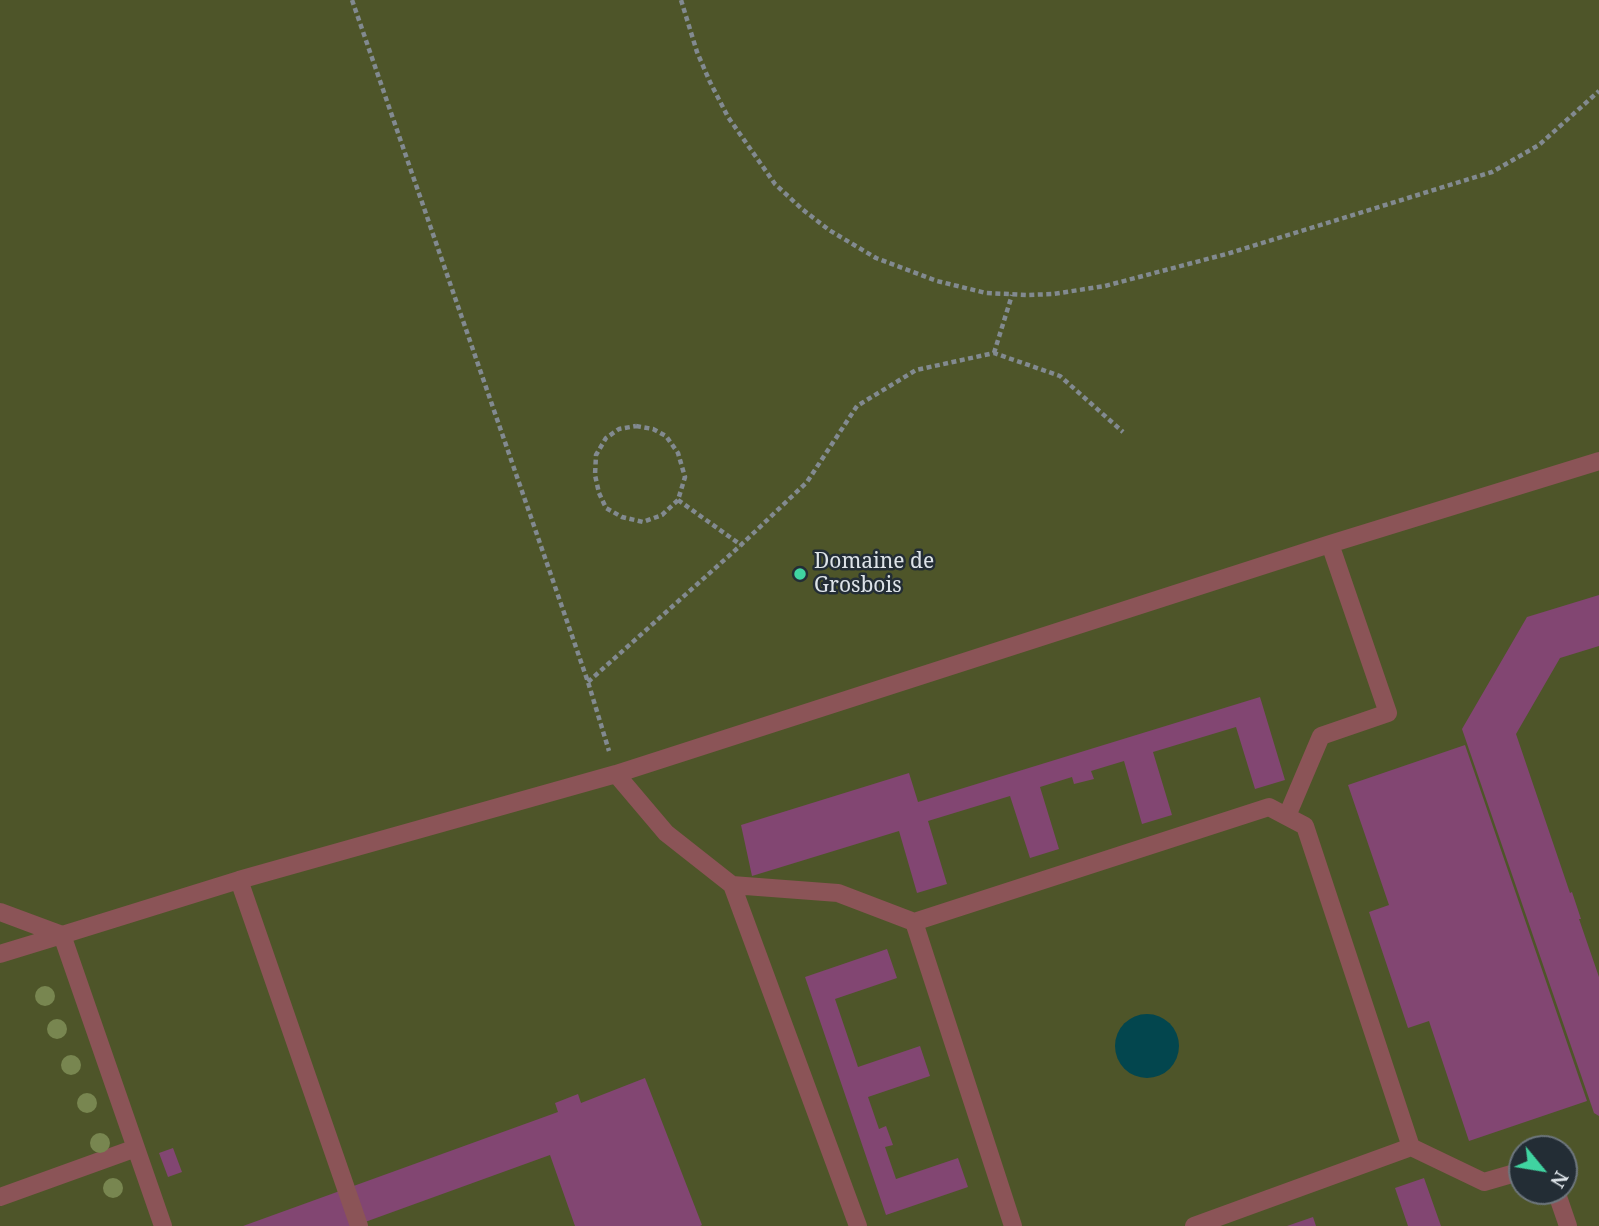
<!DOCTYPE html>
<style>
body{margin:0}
#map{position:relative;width:1599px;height:1226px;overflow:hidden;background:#232d35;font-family:"Noto Serif",serif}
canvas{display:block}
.north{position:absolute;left:1508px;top:1135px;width:70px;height:70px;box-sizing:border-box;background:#232d35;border:2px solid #6d767d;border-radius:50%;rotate:120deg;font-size:19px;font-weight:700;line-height:28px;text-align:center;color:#dde3e8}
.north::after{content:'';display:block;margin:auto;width:24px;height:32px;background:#40d4a1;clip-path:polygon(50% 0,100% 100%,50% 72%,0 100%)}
</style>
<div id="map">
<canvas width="1599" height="1226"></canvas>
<div class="north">N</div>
</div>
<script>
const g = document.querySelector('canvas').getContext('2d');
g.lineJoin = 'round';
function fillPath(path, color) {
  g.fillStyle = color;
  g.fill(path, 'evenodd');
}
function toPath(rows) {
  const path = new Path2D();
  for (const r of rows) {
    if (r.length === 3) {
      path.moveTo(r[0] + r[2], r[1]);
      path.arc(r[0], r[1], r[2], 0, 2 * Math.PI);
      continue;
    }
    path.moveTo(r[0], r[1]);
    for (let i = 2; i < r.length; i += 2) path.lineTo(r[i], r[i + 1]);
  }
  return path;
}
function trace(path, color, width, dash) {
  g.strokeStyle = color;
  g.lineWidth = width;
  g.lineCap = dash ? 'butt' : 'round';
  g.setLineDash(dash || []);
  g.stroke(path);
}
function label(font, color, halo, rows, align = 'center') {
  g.font = font + ' "Noto Serif",serif';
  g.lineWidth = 5;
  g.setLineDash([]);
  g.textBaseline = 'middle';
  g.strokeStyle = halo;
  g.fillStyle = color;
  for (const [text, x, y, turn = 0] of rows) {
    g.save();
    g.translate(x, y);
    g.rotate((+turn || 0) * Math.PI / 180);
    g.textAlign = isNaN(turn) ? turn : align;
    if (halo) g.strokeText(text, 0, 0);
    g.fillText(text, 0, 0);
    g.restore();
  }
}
fillPath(toPath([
 [0,0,1599,0,1599,1226,0,1226],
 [1522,1149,1564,1149,1564,1191,1522,1191]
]), '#4e5529');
fillPath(toPath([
 [1147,1046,32]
]), '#03464e');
fillPath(toPath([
 [1599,595,1599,646,1560,658,1516,734,1570,893,1572,892,1581,919,1579,919,1599,977,1599,1116,1594,1113,1462,729,1527,617],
 [1260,697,1285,780,1255,789,1236,727,1153,752,1172,815,1142,824,1124,761,1091,771,1094,779,1074,784,1072,777,1040,787,1059,849,1030,858,1010,796,928,821,947,884,917,893,899,831,752,876,741,825,909,773,918,802],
 [1465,745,1587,1101,1469,1141,1429,1021,1408,1028,1369,912,1389,905,1348,785],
 [887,949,897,978,835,999,858,1067,920,1046,930,1076,868,1097,879,1129,886,1126,893,1145,885,1147,896,1179,958,1158,968,1187,886,1215,805,977],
 [645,1078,702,1225,700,1226,575,1226,550,1155,354,1226,243,1226,558,1112,555,1103,578,1094,581,1103],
 [173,1148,182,1172,168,1177,159,1153],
 [1424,1178,1441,1226,1408,1226,1395,1188],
 [1313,1217,1316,1226,1287,1226]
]), '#824672');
trace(toPath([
 [352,0,588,682,609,751],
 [681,0,697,52,710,82,728,117,775,184,802,209,829,230,876,258,937,281,986,293,1028,295,1053,294,1105,286,1230,253,1492,172,1539,145,1599,91],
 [994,353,1012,295],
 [636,426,653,429,666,436,678,453,685,477,678,500,662,515,643,522,622,517,606,508,599,493,595,475,596,455,606,438,619,429,636,426],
 [678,500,741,545],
 [588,682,741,545,807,482,857,406,916,370,994,353,1060,376,1123,432]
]), '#828a90', 4.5, [5, 3.5]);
trace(toPath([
 [616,774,666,833,732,885,858,1226],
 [1287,816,1321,736,1388,713,1330,544],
 [239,880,359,1226],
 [732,885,838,893,914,922,1013,1226],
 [0,912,62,935,239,880,616,774,1330,544,1599,461],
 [914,922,1269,807,1305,826,1411,1147],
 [0,954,62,935,163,1226],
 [1556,1191,1568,1226],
 [0,1197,136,1148],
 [1194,1226,1411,1147,1484,1182,1522,1171]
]), '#8b5457', 18);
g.fillStyle = '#788650';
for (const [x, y] of [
 [45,996],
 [57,1029],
 [71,1065],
 [87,1103],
 [100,1143],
 [113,1188]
]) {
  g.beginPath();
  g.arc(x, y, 10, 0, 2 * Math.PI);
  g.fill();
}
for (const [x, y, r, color] of [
 [800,574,7,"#40d4a1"]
]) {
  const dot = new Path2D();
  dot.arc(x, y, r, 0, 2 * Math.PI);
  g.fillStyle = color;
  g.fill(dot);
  trace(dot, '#232d35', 2.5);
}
label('21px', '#dde3e8', '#232d35', [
 ["Domaine de",814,562],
 ["Grosbois",814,586]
], 'left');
</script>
